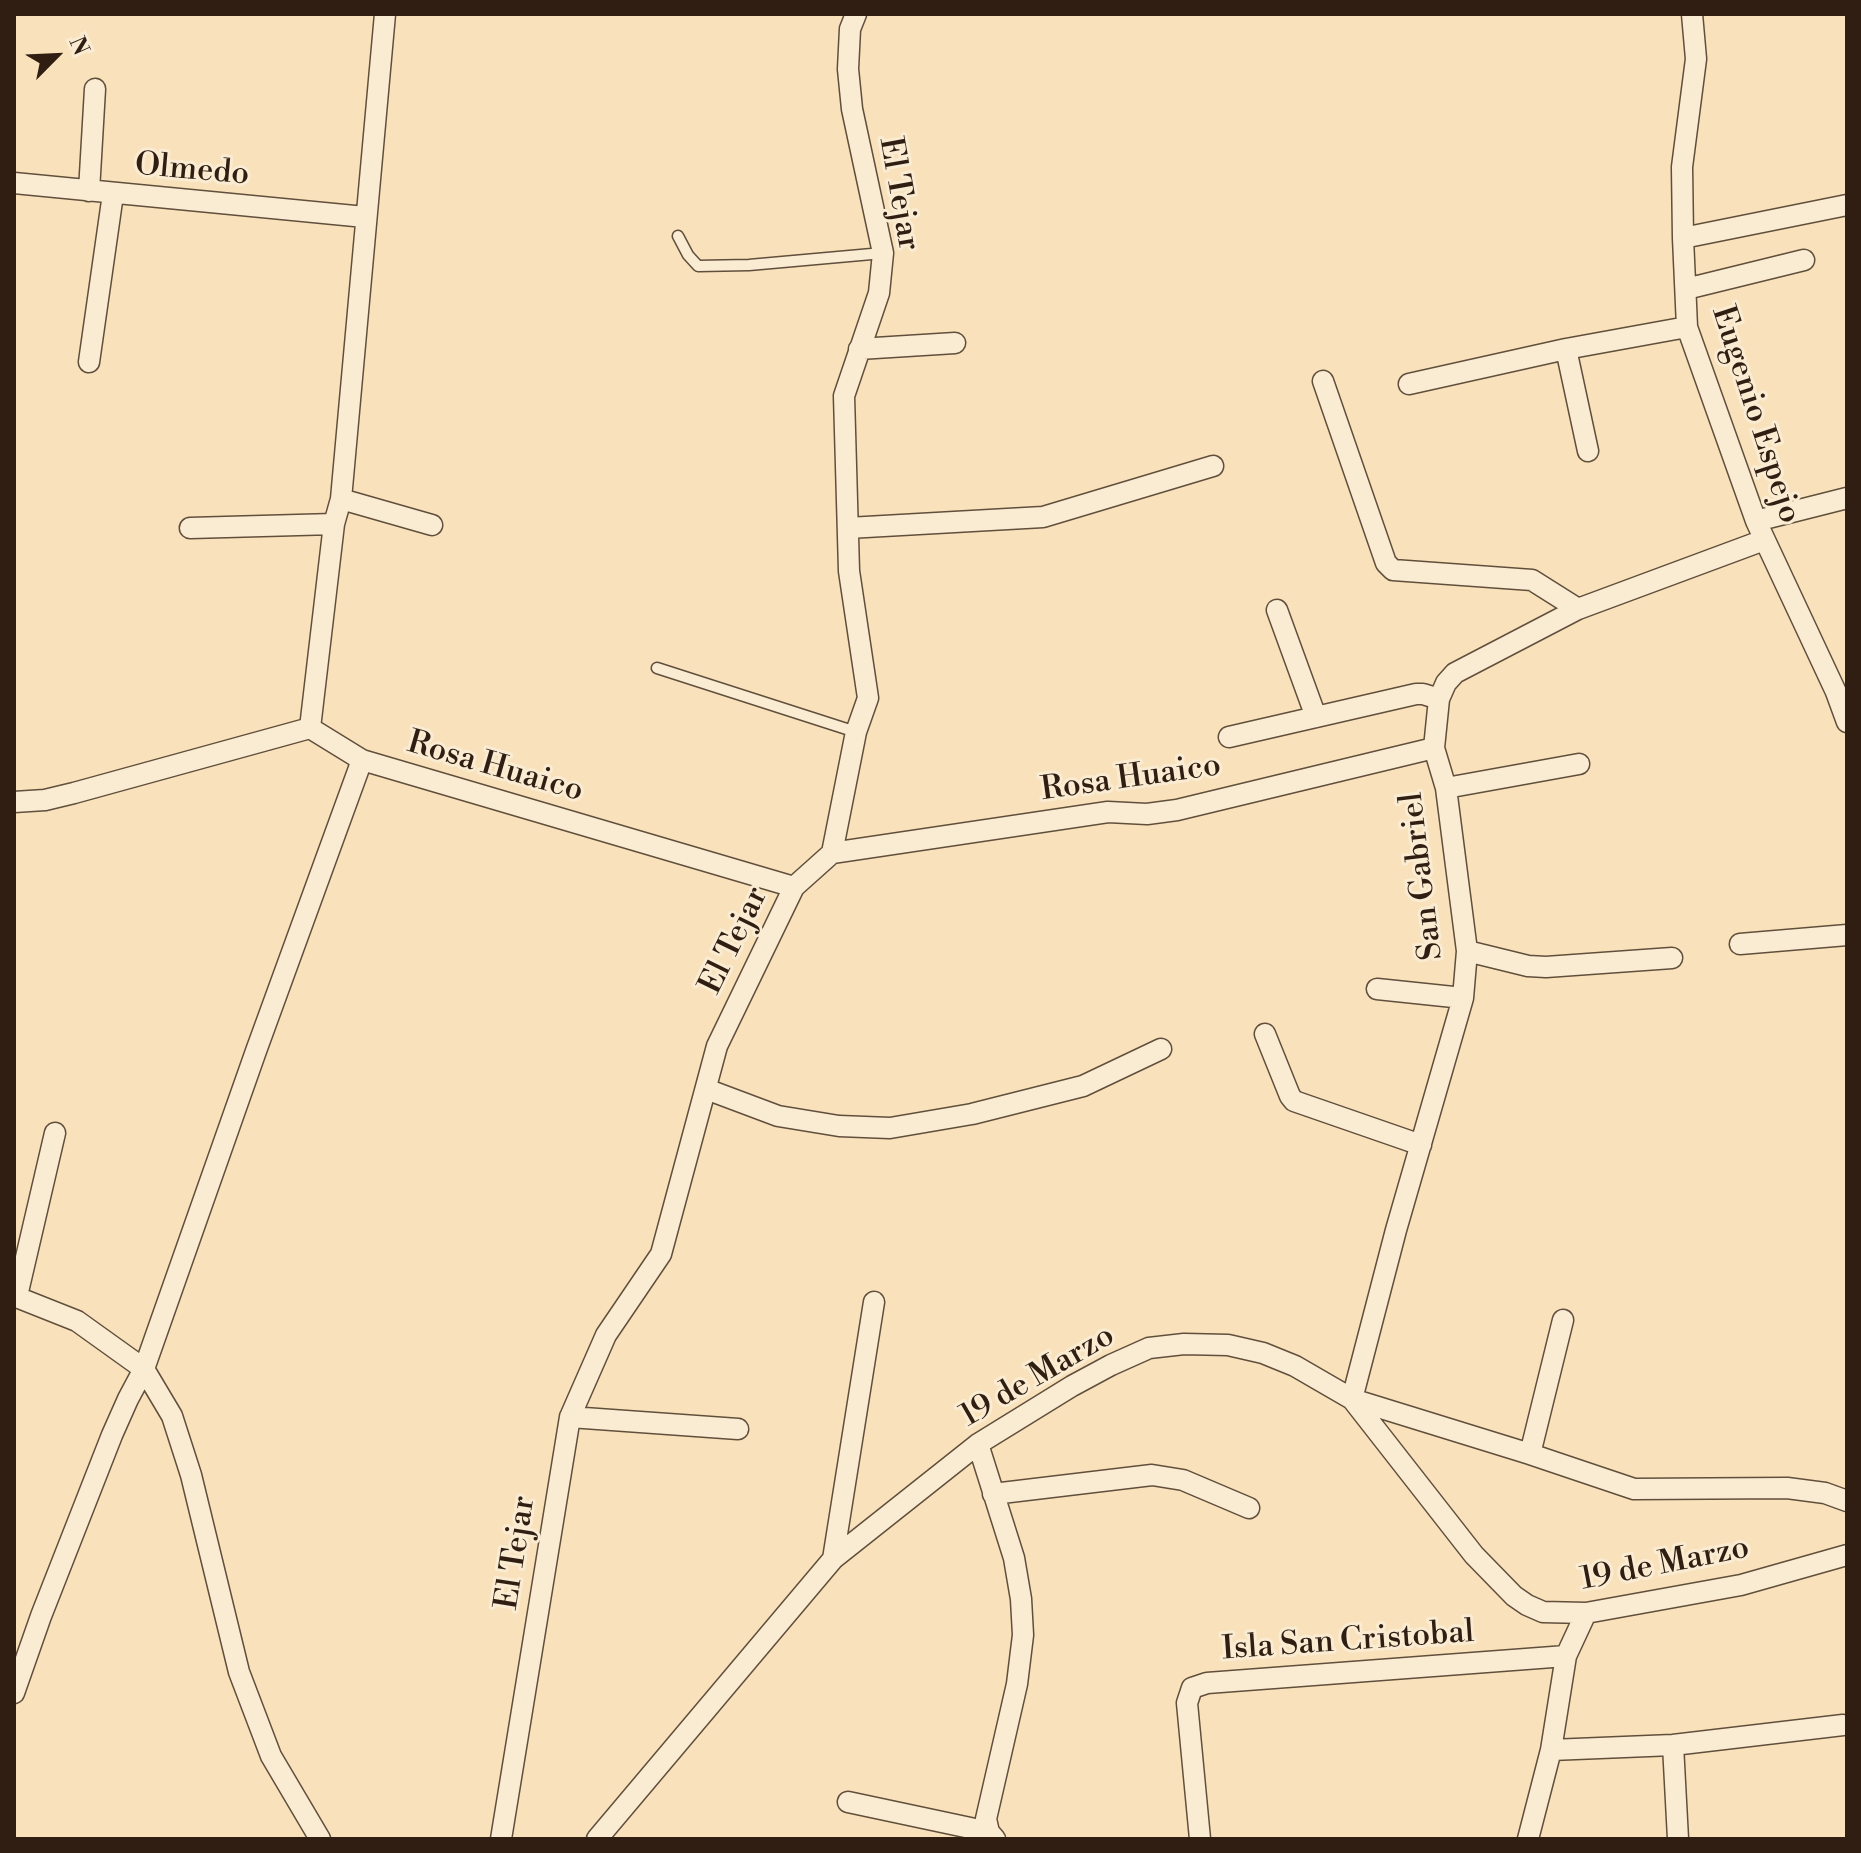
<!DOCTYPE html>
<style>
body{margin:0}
#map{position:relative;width:1861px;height:1853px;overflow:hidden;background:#f8e1bb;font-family:"Libre Bodoni",serif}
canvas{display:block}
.frame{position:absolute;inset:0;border:16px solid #2f1e11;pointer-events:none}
.north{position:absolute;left:16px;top:16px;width:80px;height:80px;-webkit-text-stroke:6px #faecd3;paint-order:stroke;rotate:66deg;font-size:22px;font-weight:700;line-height:32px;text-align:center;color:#2f1e11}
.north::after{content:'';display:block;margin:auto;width:28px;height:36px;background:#2f1e11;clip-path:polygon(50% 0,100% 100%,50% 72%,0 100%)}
</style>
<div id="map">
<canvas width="1861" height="1853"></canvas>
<div class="frame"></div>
<div class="north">N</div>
</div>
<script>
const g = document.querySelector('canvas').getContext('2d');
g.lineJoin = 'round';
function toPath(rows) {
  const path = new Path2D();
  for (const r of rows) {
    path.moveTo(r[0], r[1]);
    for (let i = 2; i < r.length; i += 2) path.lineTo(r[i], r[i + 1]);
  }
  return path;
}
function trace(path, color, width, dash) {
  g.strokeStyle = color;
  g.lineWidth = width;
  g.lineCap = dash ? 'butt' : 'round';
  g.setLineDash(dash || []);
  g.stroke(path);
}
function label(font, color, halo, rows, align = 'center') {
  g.font = font + ' "Libre Bodoni",serif';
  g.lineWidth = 6;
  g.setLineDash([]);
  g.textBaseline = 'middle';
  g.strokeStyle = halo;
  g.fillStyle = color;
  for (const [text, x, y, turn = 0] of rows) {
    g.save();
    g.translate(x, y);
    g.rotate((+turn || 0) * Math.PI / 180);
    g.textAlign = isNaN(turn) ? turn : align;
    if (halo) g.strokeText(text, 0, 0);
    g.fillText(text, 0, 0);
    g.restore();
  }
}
const service = toPath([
 [678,236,688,255,698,266,749,265,883,253],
 [657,668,856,732]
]);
const minor = toPath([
 [1692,14,1696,59,1682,167,1683,238,1687,327,1756,521,1836,692,1847,722],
 [14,183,365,217],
 [89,191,95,89],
 [1683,238,1847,205],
 [1686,289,1804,260],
 [859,349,955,343],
 [89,362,113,194],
 [1323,381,1386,563,1393,570,1532,580,1578,609],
 [1409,384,1566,349],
 [1588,451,1566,349,1687,327],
 [341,499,432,525],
 [1756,521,1847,498],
 [190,528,334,524],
 [848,528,1043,517,1213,466],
 [1764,540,1578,609,1455,673,1446,683,1439,699,1434,748,1446,788,1467,951,1463,998,1396,1230,1352,1399,1530,1454,1634,1489,1787,1488,1825,1493,1847,1501],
 [1277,610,1316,717],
 [310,728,334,524,341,499,385,14],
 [1229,737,1416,694,1423,694,1439,699],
 [1446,788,1579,764],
 [14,802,45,800,74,793,310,728,362,760,794,887],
 [832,853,1108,812,1147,814,1177,810,1434,748],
 [1740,944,1847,935],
 [1467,951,1528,966,1546,967,1672,958],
 [1377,989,1463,998],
 [1265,1034,1290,1096,1294,1101,1421,1145],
 [706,1089,778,1116,839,1126,890,1128,972,1114,1083,1086,1161,1049],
 [14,1296,77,1321,144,1369,172,1416,191,1475,239,1672,271,1756,320,1839],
 [17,1296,55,1133],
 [570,1417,738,1429],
 [978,1444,1014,1558,1021,1599,1023,1635,1017,1684,986,1819,989,1832,995,1839],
 [1530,1454,1563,1320],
 [993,1494,1152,1475,1183,1480,1249,1508],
 [833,1559,874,1302],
 [14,1693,41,1616,112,1435,128,1399,144,1369,256,1051,362,760],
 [1673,1745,1678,1839],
 [1551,1750,1673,1745,1843,1725],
 [848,1802,989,1832],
 [501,1839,570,1417,606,1335,661,1254,717,1046,794,887,832,853,856,732,868,698,849,571,844,396,879,293,883,253,852,109,848,69,850,29,856,14],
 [597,1839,833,1559,978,1444,1072,1386,1111,1365,1149,1348,1184,1344,1228,1345,1263,1353,1295,1366,1352,1399,1474,1555,1514,1596,1527,1605,1543,1612,1586,1613,1741,1585,1847,1555],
 [1200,1839,1187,1703,1192,1688,1207,1683,1566,1656],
 [1528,1839,1551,1750,1566,1656,1586,1613]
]);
trace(service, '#614f3c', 13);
trace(minor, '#614f3c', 23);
trace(service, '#faecd3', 10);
trace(minor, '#faecd3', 20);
label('32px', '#2f1e11', '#faecd3', [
 ["Olmedo",192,171,5],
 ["El Tejar",898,194,80],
 ["Eugenio Espejo",1755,415,72],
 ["Rosa Huaico",495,768,16],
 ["Rosa Huaico",1131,779,-8],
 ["San Gabriel",1423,876,-97],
 ["El Tejar",735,941,-64],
 ["19 de Marzo",1038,1377,-30],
 ["El Tejar",517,1553,-81],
 ["19 de Marzo",1665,1565,-11],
 ["Isla San Cristobal",1348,1642,-4]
]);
</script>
